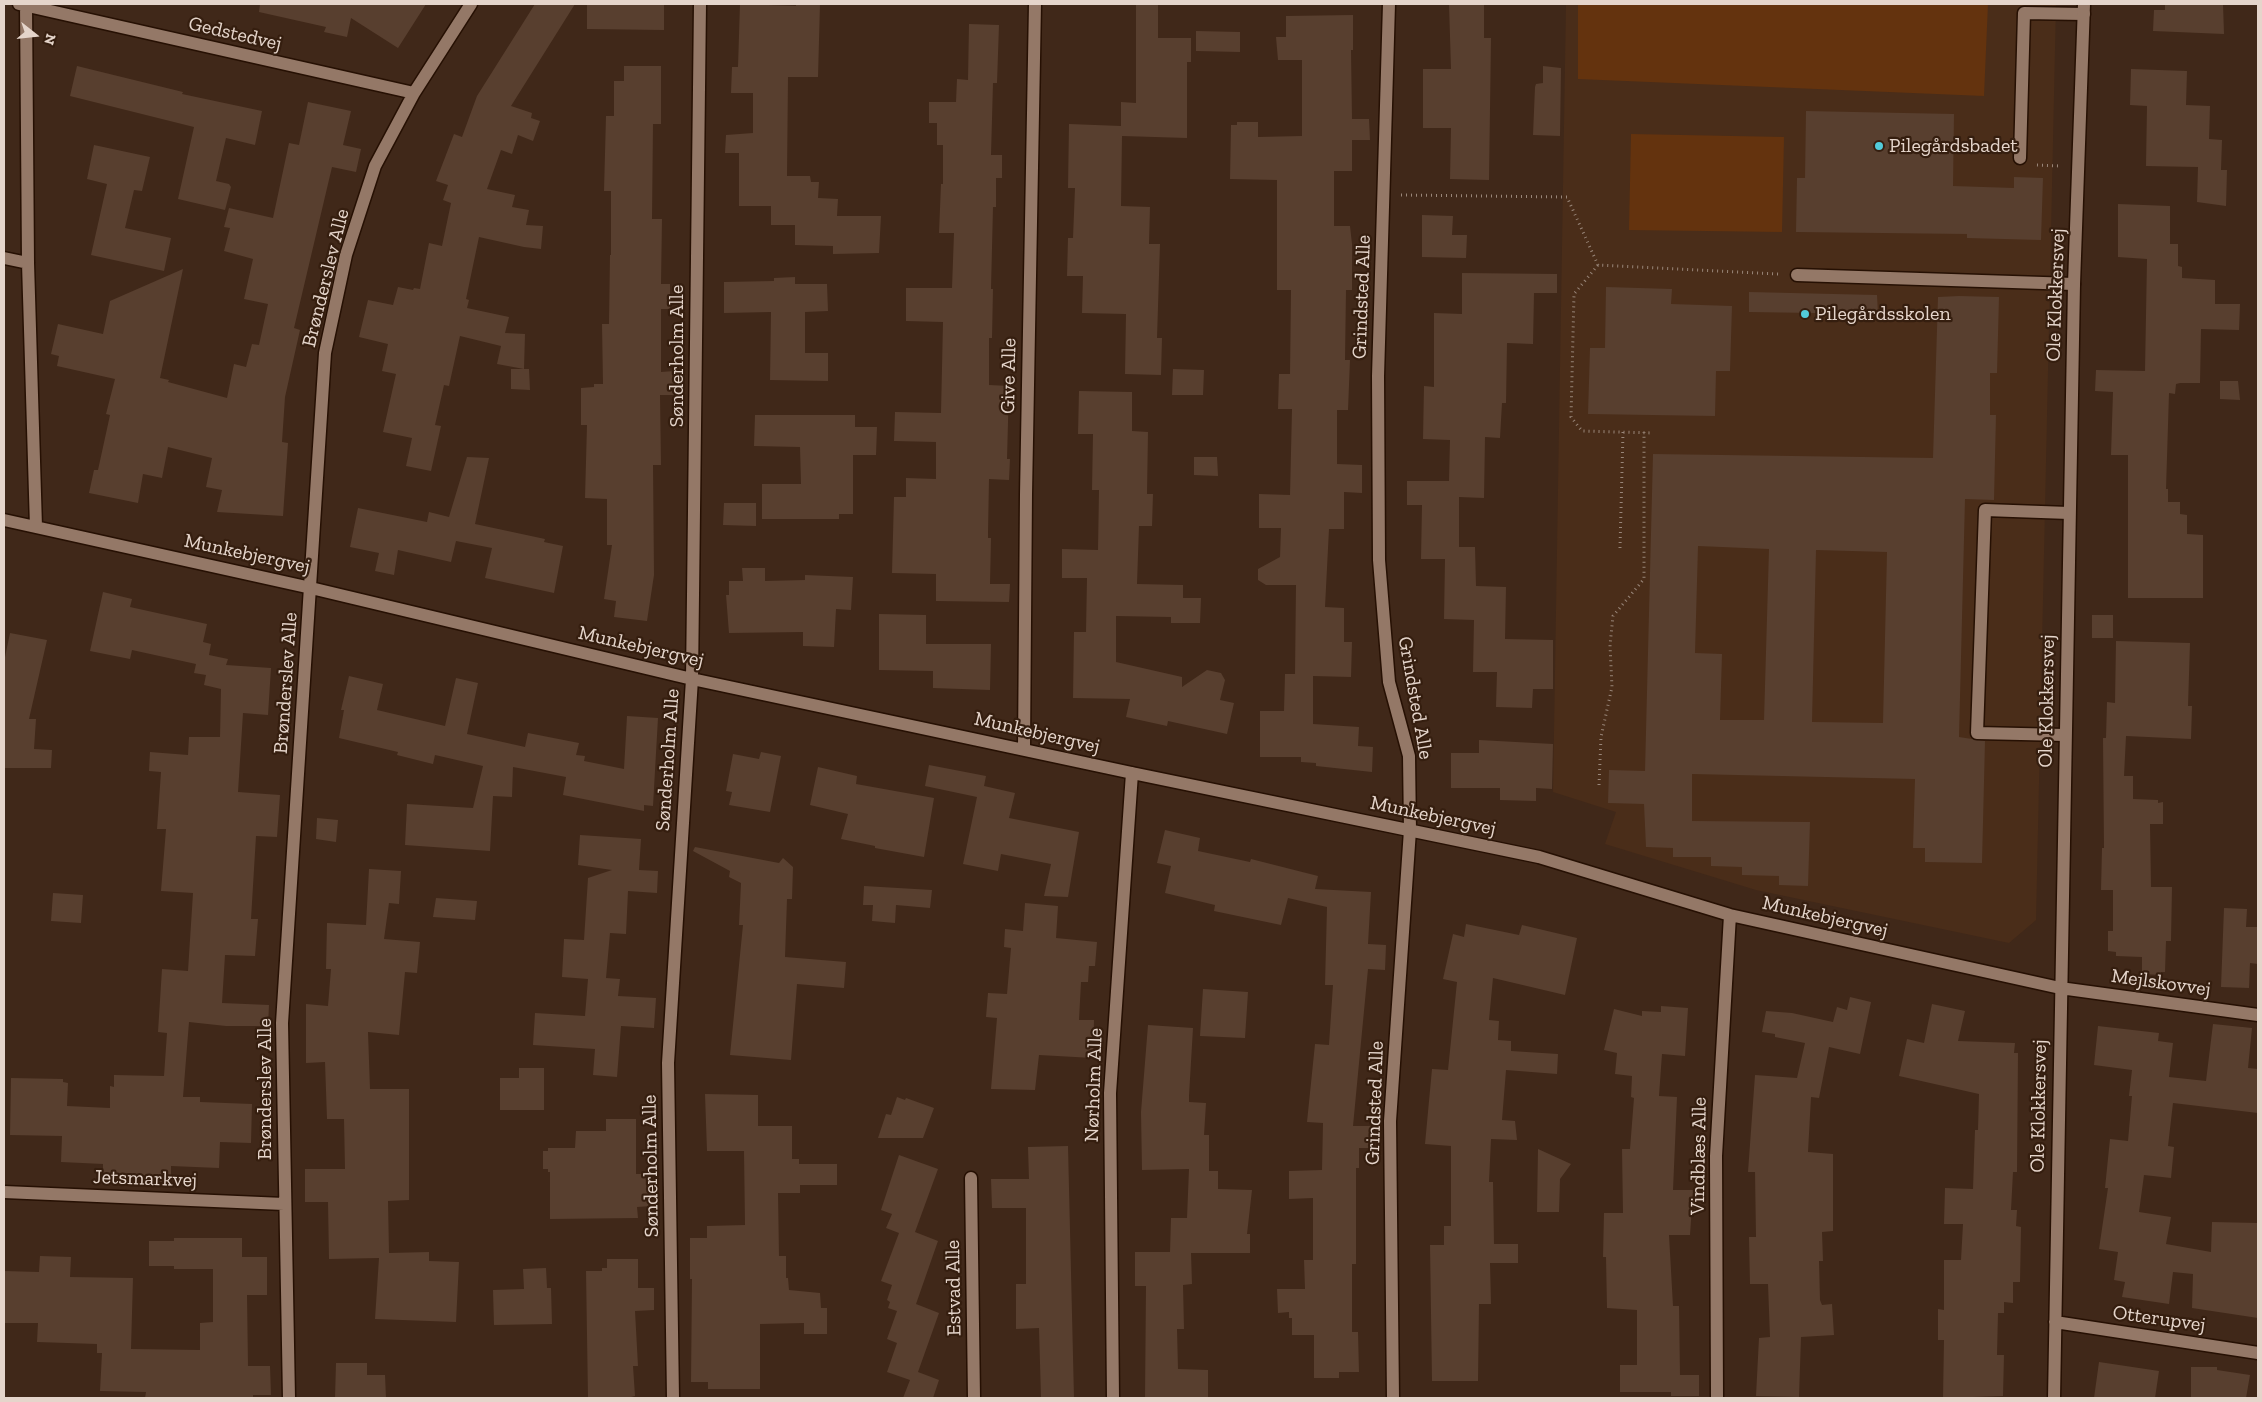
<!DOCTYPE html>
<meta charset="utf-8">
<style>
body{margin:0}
#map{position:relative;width:2262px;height:1402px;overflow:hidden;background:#402819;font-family:"Zilla Slab",serif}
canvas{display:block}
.frame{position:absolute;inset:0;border:5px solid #e5d5cb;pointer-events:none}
.north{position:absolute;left:10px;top:10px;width:50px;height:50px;-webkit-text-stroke:4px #351e0f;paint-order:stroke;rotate:106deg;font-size:14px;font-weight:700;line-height:20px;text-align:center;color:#e5d5cb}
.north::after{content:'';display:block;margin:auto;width:18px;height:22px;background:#e5d5cb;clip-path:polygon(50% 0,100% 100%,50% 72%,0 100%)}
</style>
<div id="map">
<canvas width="2262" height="1402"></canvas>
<div class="frame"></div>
<div class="north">N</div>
</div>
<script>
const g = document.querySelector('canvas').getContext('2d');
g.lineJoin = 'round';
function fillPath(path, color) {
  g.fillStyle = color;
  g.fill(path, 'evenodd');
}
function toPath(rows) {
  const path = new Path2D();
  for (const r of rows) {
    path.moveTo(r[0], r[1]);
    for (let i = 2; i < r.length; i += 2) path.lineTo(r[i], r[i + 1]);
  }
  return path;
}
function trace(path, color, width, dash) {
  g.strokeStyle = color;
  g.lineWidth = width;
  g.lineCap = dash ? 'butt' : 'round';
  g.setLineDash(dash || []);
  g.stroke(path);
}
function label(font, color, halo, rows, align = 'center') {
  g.font = font + ' "Zilla Slab",serif';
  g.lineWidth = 4.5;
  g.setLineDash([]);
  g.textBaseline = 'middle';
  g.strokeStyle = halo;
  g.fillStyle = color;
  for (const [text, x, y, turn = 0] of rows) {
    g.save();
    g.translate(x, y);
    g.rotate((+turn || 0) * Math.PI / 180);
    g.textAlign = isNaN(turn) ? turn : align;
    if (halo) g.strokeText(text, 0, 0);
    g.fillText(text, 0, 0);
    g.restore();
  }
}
fillPath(toPath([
 [1566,4,2056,4,2036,920,2009,943,1756,890,1605,844,1616,812,1553,792]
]), '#4a2d19');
fillPath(toPath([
 [1578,4,1988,4,1984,96,1578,79],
 [1631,134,1784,137,1782,232,1629,230]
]), '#64330e');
fillPath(toPath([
 [260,4,426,4,398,48,351,18,347,37,324,32,326,27,259,12],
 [535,4,575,4,511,106,532,113,531,118,540,121,533,141,518,135,512,154,501,150,487,189,515,195,512,207,529,210,526,225,543,226,541,249,524,247,479,237,466,299,469,300,467,308,509,317,505,333,525,334,524,369,497,364,501,346,460,336,449,386,444,385,435,425,441,426,431,471,406,466,412,438,383,432,396,374,382,371,388,344,359,337,368,300,393,305,398,287,413,290,414,288,420,289,429,243,442,246,451,203,443,200,448,185,436,181,454,134,462,137,477,96],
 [587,4,664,4,664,30,587,29],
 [740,4,796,6,796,4,820,4,818,77,788,77,787,176,810,176,811,182,819,182,818,198,838,199,837,216,881,216,879,253,833,254,833,246,795,245,795,225,771,225,771,206,739,206,739,153,725,153,726,135,753,133,753,93,731,93,732,67,738,67],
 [1136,4,1158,4,1158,38,1191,38,1191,62,1187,62,1187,138,1122,136,1121,206,1150,207,1149,244,1160,244,1157,338,1162,338,1161,375,1125,374,1126,314,1082,313,1083,276,1067,276,1068,238,1073,238,1075,188,1068,188,1069,124,1121,126,1121,102,1136,103],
 [1449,4,1484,4,1484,38,1491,38,1489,180,1450,179,1451,128,1423,128,1423,69,1451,69],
 [2165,4,2223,4,2224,34,2153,31,2154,10,2165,10],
 [1353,15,1353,50,1351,50,1352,119,1369,119,1370,140,1352,140,1352,171,1334,171,1334,226,1350,226,1352,244,1352,290,1346,290,1345,360,1350,360,1348,410,1337,410,1337,464,1362,465,1362,493,1344,492,1344,529,1329,529,1325,607,1344,608,1344,642,1352,642,1351,677,1313,676,1313,724,1359,727,1358,746,1373,747,1372,772,1316,766,1316,763,1301,762,1301,757,1260,757,1260,711,1284,711,1285,674,1295,674,1296,585,1266,585,1258,580,1258,569,1280,557,1281,528,1259,528,1259,494,1290,495,1292,409,1278,409,1279,374,1290,374,1291,290,1277,290,1277,180,1230,179,1231,125,1237,125,1237,122,1258,122,1258,137,1302,136,1302,60,1278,60,1276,37,1286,37,1286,16],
 [969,24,999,25,997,83,993,83,991,155,1002,155,1002,178,996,178,996,207,993,207,991,289,993,289,992,338,989,338,989,385,1009,386,1007,459,1010,459,1009,480,989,479,988,533,988,538,991,538,990,584,1010,584,1009,602,936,601,936,574,892,573,894,497,906,497,906,478,936,479,936,442,894,441,895,412,941,413,943,322,906,321,906,288,952,288,954,233,939,233,941,184,943,184,943,145,937,145,937,123,929,123,929,102,956,102,957,79,968,80],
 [1196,31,1240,32,1240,52,1196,51],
 [77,66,183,92,182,94,262,111,255,145,226,138,216,181,229,184,231,187,225,210,178,199,194,127,70,96],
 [624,66,661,66,661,124,653,124,652,219,662,219,661,284,670,284,670,309,661,309,661,372,674,371,675,395,660,395,661,465,653,465,654,575,647,621,614,617,616,601,604,599,612,545,607,545,607,499,585,498,587,425,581,425,581,388,594,387,594,384,603,384,602,324,609,324,610,255,611,255,611,191,604,191,606,116,614,116,614,81,624,81],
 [1543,66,1561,68,1560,136,1533,135,1535,87,1536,84,1543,83],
 [2131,69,2187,71,2186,105,2210,106,2209,139,2222,140,2221,170,2227,170,2226,206,2197,202,2198,167,2146,166,2147,106,2130,105],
 [308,102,351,111,343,145,361,149,356,172,332,167,294,328,300,330,285,397,282,442,288,443,283,516,217,512,222,490,206,487,212,458,168,447,162,478,143,474,138,503,89,493,94,470,98,470,110,415,106,414,115,379,57,366,59,356,51,354,58,324,103,334,110,301,183,269,160,378,169,380,168,382,227,398,234,364,246,367,252,344,259,345,268,304,244,299,253,259,224,251,230,228,224,227,229,208,273,218,289,143,299,145],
 [1806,111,1954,114,1953,186,2014,188,2014,177,2043,178,2041,240,1967,238,1967,234,1796,232,1797,178,1805,178],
 [94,145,150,157,142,191,134,190,125,228,171,238,164,271,91,255,107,184,87,179],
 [2118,204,2170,206,2170,244,2178,244,2178,266,2182,267,2182,278,2215,280,2215,304,2240,304,2239,330,2201,329,2200,383,2180,383,2176,384,2175,394,2169,393,2166,489,2168,489,2168,502,2180,502,2180,514,2187,515,2187,534,2203,535,2203,598,2128,598,2128,455,2111,455,2113,392,2095,391,2096,370,2145,371,2147,259,2118,257],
 [1422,215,1453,216,1452,235,1467,235,1466,258,1422,257],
 [1462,273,1557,274,1557,293,1534,293,1533,344,1507,343,1506,403,1502,403,1500,438,1485,437,1484,498,1459,497,1459,547,1475,547,1476,586,1506,587,1505,639,1553,640,1553,689,1533,689,1532,708,1496,707,1497,672,1473,672,1474,620,1444,619,1445,559,1421,559,1422,505,1407,505,1407,481,1449,481,1450,440,1423,439,1424,386,1434,387,1434,313,1462,314],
 [795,277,795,284,827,284,828,311,805,312,805,353,828,353,828,381,770,380,771,312,724,313,724,282,774,281,774,278],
 [1606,287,1672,289,1671,304,1732,306,1730,371,1716,371,1715,416,1588,414,1590,348,1605,348],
 [1749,292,1877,295,1878,314,1749,312],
 [1959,296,1999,297,1997,373,1990,373,1990,415,1996,415,1994,500,1965,499,1959,737,1985,741,1982,863,1925,862,1925,848,1913,848,1915,779,1692,774,1692,821,1810,822,1808,886,1779,885,1779,876,1742,875,1742,867,1711,866,1711,857,1673,857,1673,848,1646,847,1644,804,1608,803,1609,770,1645,771,1653,454,1933,458,1938,297],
 [1698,546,1769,549,1764,720,1720,720,1722,654,1695,653],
 [1816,550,1887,552,1883,723,1812,722],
 [511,369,529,369,530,390,511,389],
 [1173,369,1204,370,1203,395,1172,395],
 [2220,381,2238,381,2240,400,2220,399],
 [1079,391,1132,392,1132,431,1148,432,1147,494,1153,494,1152,526,1139,526,1137,584,1183,585,1183,598,1201,598,1200,623,1171,623,1171,617,1116,616,1116,662,1182,677,1182,687,1207,670,1221,673,1225,680,1220,700,1234,703,1227,734,1168,721,1167,726,1126,717,1130,699,1073,698,1074,632,1086,632,1087,578,1062,578,1062,549,1098,550,1099,490,1092,490,1093,434,1078,434],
 [755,415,855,415,855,427,877,427,876,455,853,455,853,514,839,514,839,519,762,519,762,484,801,484,800,447,754,446],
 [467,457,489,458,475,524,545,539,544,542,563,546,554,593,485,578,492,548,456,541,451,562,398,550,394,575,375,571,379,553,350,547,358,508,427,522,429,512,449,517],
 [1194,457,1217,457,1218,476,1194,475],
 [724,503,756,503,756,526,723,525],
 [742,568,765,568,765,581,805,580,805,575,853,577,851,610,836,609,834,647,803,646,803,632,729,633,726,595,729,595,729,581,743,581],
 [103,592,132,599,130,607,207,624,203,642,211,644,209,655,228,659,226,665,271,668,268,715,243,713,238,792,280,795,277,837,256,836,251,919,258,919,255,956,225,955,222,1003,269,1005,268,1026,226,1026,189,1022,183,1097,200,1097,200,1102,252,1104,251,1143,220,1142,219,1168,171,1166,171,1182,103,1180,103,1164,61,1162,62,1136,10,1135,11,1078,63,1079,63,1082,68,1083,67,1106,110,1108,110,1086,114,1087,114,1075,164,1076,167,1033,158,1032,162,969,188,971,193,893,161,891,166,829,157,829,161,772,149,771,150,752,188,755,189,737,220,737,221,689,204,685,206,675,194,673,196,664,132,650,130,659,90,651],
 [879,614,926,615,926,644,991,644,990,690,933,688,933,671,879,670],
 [2092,615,2113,615,2113,638,2092,638],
 [10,633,47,640,29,719,36,719,34,749,52,750,51,768,4,768,4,662],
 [2116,641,2190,643,2188,706,2192,706,2191,739,2126,736,2124,776,2133,776,2133,799,2158,800,2158,803,2163,802,2163,824,2150,824,2151,887,2172,887,2171,941,2166,941,2165,972,2161,972,2161,975,2142,974,2142,957,2116,956,2116,952,2108,951,2108,931,2113,931,2113,890,2101,890,2102,848,2104,848,2103,738,2106,738,2107,702,2115,703],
 [349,676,383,684,377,710,445,726,456,678,478,683,467,734,525,747,528,733,579,743,576,755,585,756,584,761,624,769,627,716,658,718,653,806,644,805,644,811,563,795,566,777,513,767,512,797,493,796,490,851,405,845,407,804,473,808,483,766,435,755,433,764,397,755,398,752,339,738,344,710,341,710],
 [1479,740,1553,744,1552,789,1536,788,1536,801,1500,800,1500,788,1451,788,1451,753,1479,753],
 [761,752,781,756,770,812,729,805,732,792,726,791,733,754,759,759],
 [929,765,986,776,984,786,1015,793,1009,818,1079,832,1068,897,1044,896,1051,864,1001,854,998,871,963,864,977,797,925,786],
 [818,767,857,776,856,784,934,798,924,857,875,848,875,846,841,839,848,814,810,805],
 [317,818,338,820,336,842,316,839],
 [1165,830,1200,838,1198,851,1250,862,1251,859,1318,876,1315,889,1371,892,1368,944,1386,945,1385,970,1368,969,1353,1126,1373,1126,1373,1148,1359,1148,1359,1168,1356,1168,1356,1264,1352,1264,1352,1332,1358,1332,1359,1372,1339,1372,1339,1378,1314,1378,1314,1335,1292,1335,1292,1318,1289,1318,1289,1312,1278,1313,1277,1289,1305,1289,1304,1260,1313,1260,1313,1198,1289,1199,1289,1171,1322,1170,1323,1123,1307,1122,1315,1044,1329,1045,1333,985,1325,985,1327,907,1288,898,1281,925,1214,911,1215,905,1165,893,1171,866,1157,863],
 [580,835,641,839,639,870,658,871,657,893,628,891,626,934,610,933,606,978,620,979,618,996,656,998,654,1028,621,1026,617,1077,593,1075,595,1049,533,1045,535,1013,585,1016,588,979,562,977,564,939,584,940,588,878,612,870,578,865],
 [695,847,779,863,783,858,793,867,792,899,787,899,785,957,846,962,844,988,797,984,791,1060,730,1055,743,925,739,925,741,883,729,877,730,871,693,851],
 [369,869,401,871,399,904,389,903,384,939,420,942,417,973,405,972,399,1035,368,1032,370,1089,409,1089,409,1200,388,1201,389,1253,429,1252,429,1261,459,1262,456,1322,375,1319,379,1258,329,1259,328,1202,305,1202,305,1169,345,1169,344,1119,327,1119,325,1062,306,1063,306,1004,328,1006,331,969,326,969,327,923,366,925],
 [864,886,932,890,930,908,896,905,895,923,872,921,873,905,863,905],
 [53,893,83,895,81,923,51,921],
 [436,898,477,901,475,920,433,917],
 [1025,903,1058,906,1056,938,1097,942,1095,966,1089,966,1088,982,1081,982,1079,1020,1094,1020,1093,1058,1039,1055,1035,1090,991,1089,997,1018,986,1017,988,993,1007,994,1011,948,1004,947,1005,929,1023,931],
 [2224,908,2247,909,2246,927,2258,927,2258,964,2250,963,2249,988,2221,987],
 [1466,924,1519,935,1522,925,1577,938,1565,995,1493,978,1489,1020,1499,1021,1498,1040,1511,1041,1511,1051,1558,1054,1557,1074,1506,1070,1502,1120,1515,1121,1517,1140,1491,1139,1489,1182,1493,1182,1494,1244,1518,1244,1518,1263,1490,1263,1491,1304,1479,1304,1478,1381,1432,1381,1430,1245,1444,1245,1444,1226,1451,1226,1451,1146,1425,1144,1432,1069,1448,1070,1457,982,1443,979,1453,934,1464,937],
 [1203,989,1248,992,1245,1038,1200,1036],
 [1850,997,1871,1002,1860,1054,1829,1047,1819,1098,1811,1097,1808,1152,1833,1154,1833,1231,1822,1232,1823,1261,1819,1261,1820,1300,1822,1305,1832,1304,1834,1335,1801,1337,1799,1397,1756,1396,1759,1338,1770,1337,1768,1284,1750,1284,1749,1237,1756,1237,1755,1172,1748,1172,1755,1075,1797,1078,1805,1043,1775,1037,1775,1034,1762,1032,1766,1011,1792,1013,1833,1022,1837,1007,1847,1010],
 [1932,1004,1965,1011,1958,1041,2015,1043,2014,1053,2018,1053,2017,1172,2013,1172,2011,1210,2017,1210,2016,1226,2021,1227,2020,1282,2013,1282,2013,1303,2004,1302,2004,1313,1998,1313,1997,1355,2004,1355,2003,1396,1943,1398,1944,1340,1938,1340,1938,1309,1944,1310,1944,1260,1961,1260,1963,1224,1944,1224,1945,1188,1973,1189,1975,1130,1978,1130,1979,1094,1899,1076,1907,1039,1924,1043],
 [1661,1006,1688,1008,1685,1056,1662,1054,1659,1096,1677,1097,1673,1190,1693,1190,1690,1235,1669,1235,1673,1306,1679,1306,1680,1375,1699,1375,1699,1396,1671,1396,1671,1392,1620,1392,1620,1365,1637,1365,1637,1310,1607,1308,1606,1257,1603,1257,1604,1213,1623,1213,1622,1149,1630,1149,1634,1098,1631,1097,1632,1076,1615,1074,1617,1053,1604,1050,1614,1009,1642,1016,1642,1011,1661,1012],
 [2213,1024,2252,1028,2248,1068,2258,1069,2258,1113,2173,1103,2168,1146,2174,1147,2171,1178,2144,1175,2139,1212,2171,1217,2166,1244,2211,1252,2212,1222,2258,1223,2258,1318,2192,1308,2193,1274,2173,1272,2169,1304,2122,1297,2125,1282,2114,1280,2118,1252,2099,1249,2108,1188,2105,1188,2110,1139,2128,1141,2132,1096,2129,1096,2132,1070,2094,1065,2098,1026,2159,1033,2158,1041,2173,1043,2169,1077,2206,1081],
 [1148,1025,1193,1028,1189,1096,1189,1102,1206,1103,1204,1135,1209,1135,1209,1171,1218,1171,1218,1189,1252,1190,1247,1234,1250,1234,1250,1253,1191,1253,1192,1284,1183,1285,1184,1329,1177,1329,1178,1369,1208,1370,1208,1398,1145,1398,1146,1286,1135,1286,1135,1252,1170,1252,1171,1218,1187,1218,1189,1169,1142,1170,1141,1112],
 [519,1068,544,1068,544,1110,500,1110,500,1078,519,1078],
 [705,1094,758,1095,758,1126,792,1126,792,1159,799,1159,799,1164,837,1164,837,1185,800,1185,800,1193,778,1193,779,1256,786,1256,786,1278,788,1278,789,1290,820,1293,821,1308,827,1308,827,1334,804,1334,804,1323,760,1324,760,1389,708,1389,708,1382,691,1382,692,1279,690,1279,690,1238,707,1238,707,1226,745,1225,744,1151,707,1151],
 [897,1097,905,1100,906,1098,934,1108,923,1138,878,1138,886,1114,891,1115],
 [606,1119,636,1119,636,1174,651,1174,652,1206,637,1207,638,1218,550,1219,550,1172,548,1172,548,1169,543,1169,543,1151,548,1151,548,1148,575,1148,576,1131,606,1131],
 [1068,1146,1074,1398,1041,1398,1039,1328,1016,1329,1016,1284,1026,1284,1026,1208,992,1208,991,1179,1029,1179,1028,1147],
 [1538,1149,1571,1164,1560,1179,1559,1212,1537,1212],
 [899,1155,938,1169,915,1232,938,1241,916,1304,939,1313,918,1372,939,1380,933,1398,903,1398,910,1380,887,1372,897,1343,887,1339,897,1311,888,1308,890,1302,887,1300,892,1285,881,1281,899,1233,886,1228,892,1214,881,1210],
 [174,1238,242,1238,242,1257,267,1257,267,1295,247,1295,248,1366,270,1366,271,1395,253,1395,253,1398,145,1398,146,1392,100,1391,102,1353,97,1353,97,1344,37,1342,38,1323,4,1323,4,1271,39,1272,40,1256,71,1257,70,1277,133,1278,131,1349,200,1350,200,1323,213,1322,213,1269,174,1269,174,1266,149,1266,149,1241,174,1241],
 [607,1259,638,1259,638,1288,654,1288,654,1310,635,1311,638,1366,633,1366,635,1396,627,1398,588,1398,586,1271,602,1271,602,1268,607,1268],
 [546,1268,547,1288,551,1288,552,1324,494,1325,493,1290,524,1289,523,1269],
 [2099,1362,2159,1371,2155,1398,2094,1398],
 [336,1363,367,1363,367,1375,385,1375,386,1398,335,1398],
 [2191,1367,2217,1367,2217,1370,2250,1375,2246,1398,2191,1398]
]), '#583f2f');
const service = toPath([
 [2020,158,2024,13,2084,14],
 [1797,275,2074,284],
 [2065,735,1977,733,1985,510,2069,513]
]);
const minor = toPath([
 [19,4,414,93],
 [26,4,28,263,36,527],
 [1389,4,1378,376,1379,560,1389,682,1409,756,1410,830,1390,1121,1393,1398],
 [4,258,28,263],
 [4,520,311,588,692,679,1132,773,1539,857,1730,915,2060,988,2258,1015],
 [1024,748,1026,494,1035,4],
 [971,1178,974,1398],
 [4,1192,284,1204],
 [2055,1322,2258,1353],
 [289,1398,282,1023,325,353,346,255,375,166,414,93,471,4],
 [673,1398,668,1063,692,679,700,4],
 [1113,1398,1110,1093,1132,773],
 [1717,1398,1716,1156,1730,915],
 [2054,1398,2074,284,2084,4]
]);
trace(service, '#261003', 15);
trace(minor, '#261003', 15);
trace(toPath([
 [2037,165,2060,166],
 [1401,195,1567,197,1598,265,1779,274],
 [1598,265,1574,294,1571,417,1582,431,1653,433],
 [1620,548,1623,432],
 [1599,785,1601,737,1612,687,1610,645,1613,616,1644,579,1644,432]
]), '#998679', 3, [1, 4]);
trace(service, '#947867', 12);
trace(minor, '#947867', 12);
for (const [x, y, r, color] of [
 [1879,146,5,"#52cbda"],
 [1805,314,5,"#52cbda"]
]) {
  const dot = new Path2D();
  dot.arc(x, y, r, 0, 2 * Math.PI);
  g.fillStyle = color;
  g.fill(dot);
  trace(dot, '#351e0f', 2);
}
label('20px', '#e5d5cb', '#351e0f', [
 ["Gedstedvej",235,34,13],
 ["Brønderslev Alle",326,278,-76],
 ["Ole Klokkersvej",2056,295,-88],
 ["Grindsted Alle",1362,297,-88],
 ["Sønderholm Alle",677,356,-90],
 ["Give Alle",1009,376,-89],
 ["Munkebjergvej",247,554,12],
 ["Munkebjergvej",641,647,13],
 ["Brønderslev Alle",286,683,-86],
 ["Grindsted Alle",1415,698,80],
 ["Ole Klokkersvej",2047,701,-89],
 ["Munkebjergvej",1037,733,13],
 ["Sønderholm Alle",668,760,-86],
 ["Munkebjergvej",1433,816,12],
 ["Munkebjergvej",1825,917,13],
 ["Mejlskovvej",2161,983,8],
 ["Nørholm Alle",1094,1085,-88],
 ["Brønderslev Alle",265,1089,-90],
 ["Grindsted Alle",1375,1103,-88],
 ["Ole Klokkersvej",2039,1106,-89],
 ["Vindblæs Alle",1699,1156,-89],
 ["Sønderholm Alle",651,1166,-91],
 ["Jetsmarkvej",145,1179,2],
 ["Estvad Alle",954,1288,-91],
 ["Otterupvej",2159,1319,8]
]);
label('20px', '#e5d5cb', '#351e0f', [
 ["Pilegårdsbadet",1889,146],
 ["Pilegårdsskolen",1815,314]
], 'left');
</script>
